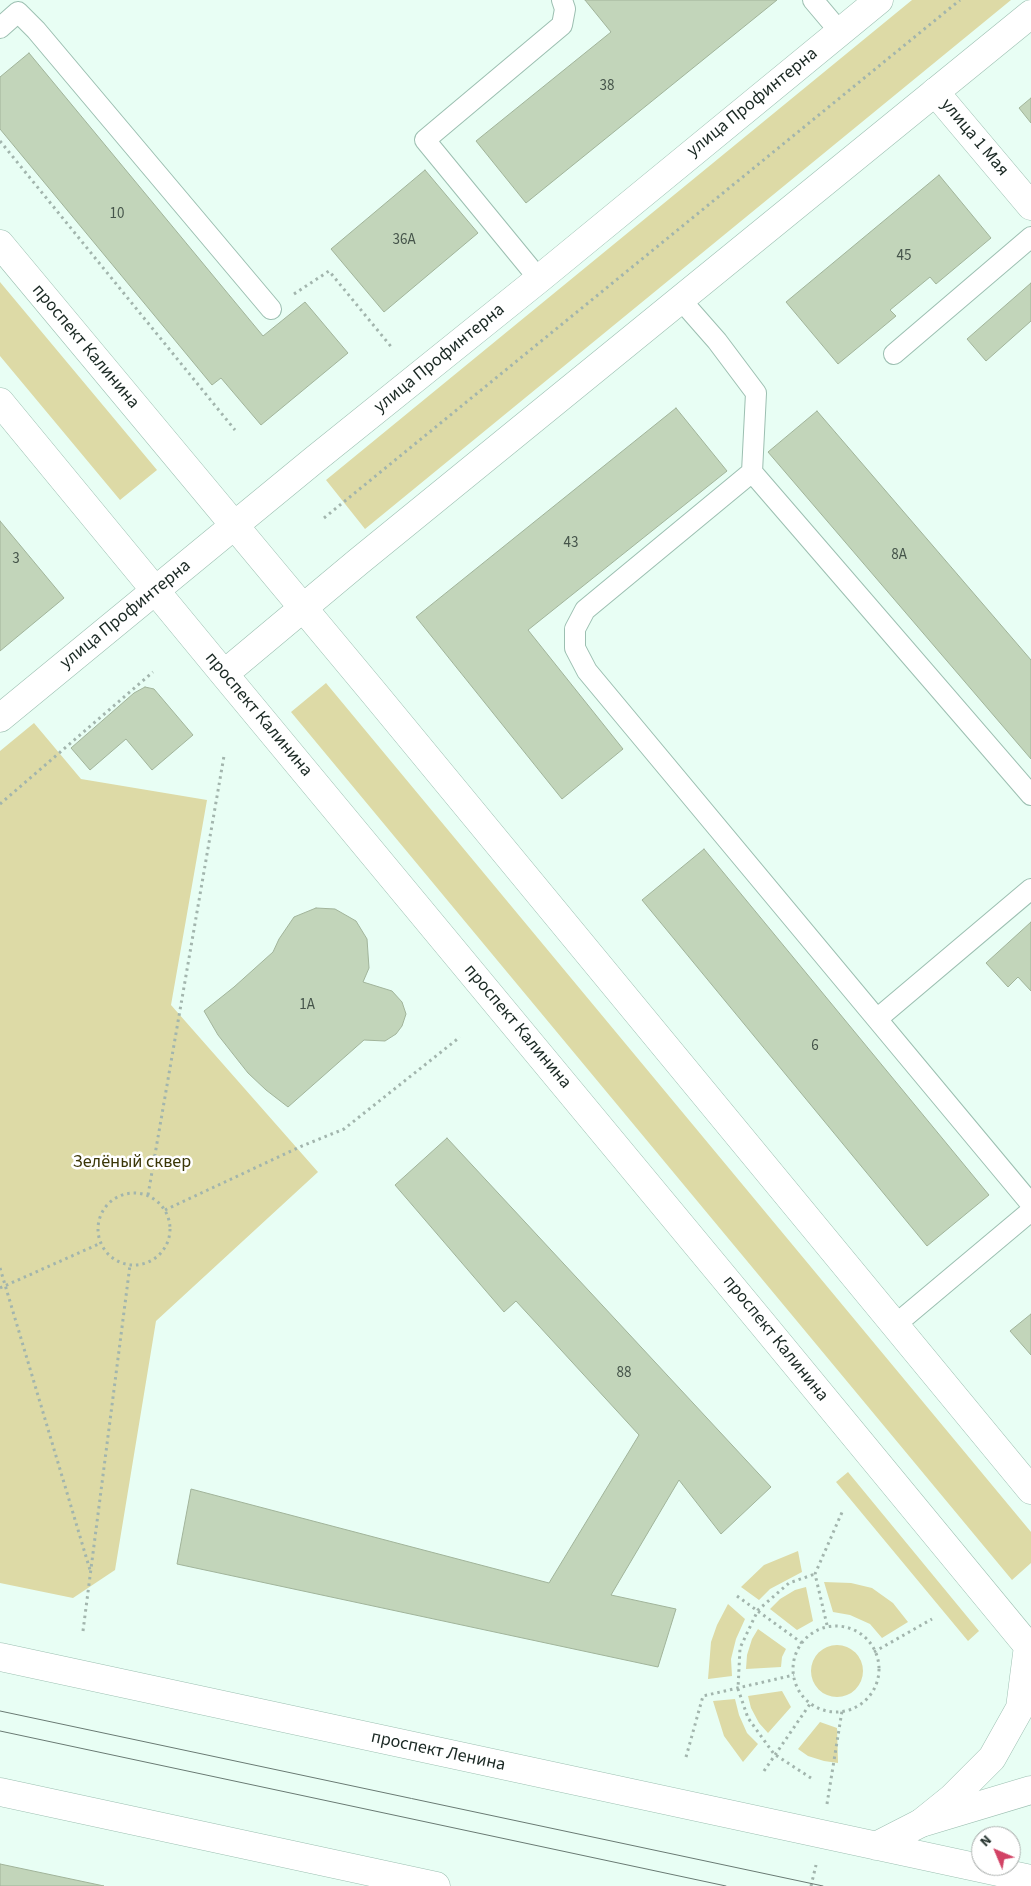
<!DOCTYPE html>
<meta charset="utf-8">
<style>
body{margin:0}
#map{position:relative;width:1031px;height:1886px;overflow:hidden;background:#e8fef4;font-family:"Source Sans 3",sans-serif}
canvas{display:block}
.north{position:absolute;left:971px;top:1826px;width:50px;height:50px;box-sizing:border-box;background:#fff;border:1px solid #a4a9a7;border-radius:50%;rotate:315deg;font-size:14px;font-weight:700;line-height:20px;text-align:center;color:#1b2924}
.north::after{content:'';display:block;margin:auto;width:18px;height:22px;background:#d24265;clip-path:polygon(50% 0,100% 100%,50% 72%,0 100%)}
</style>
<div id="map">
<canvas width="1031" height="1886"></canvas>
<div class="north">N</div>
</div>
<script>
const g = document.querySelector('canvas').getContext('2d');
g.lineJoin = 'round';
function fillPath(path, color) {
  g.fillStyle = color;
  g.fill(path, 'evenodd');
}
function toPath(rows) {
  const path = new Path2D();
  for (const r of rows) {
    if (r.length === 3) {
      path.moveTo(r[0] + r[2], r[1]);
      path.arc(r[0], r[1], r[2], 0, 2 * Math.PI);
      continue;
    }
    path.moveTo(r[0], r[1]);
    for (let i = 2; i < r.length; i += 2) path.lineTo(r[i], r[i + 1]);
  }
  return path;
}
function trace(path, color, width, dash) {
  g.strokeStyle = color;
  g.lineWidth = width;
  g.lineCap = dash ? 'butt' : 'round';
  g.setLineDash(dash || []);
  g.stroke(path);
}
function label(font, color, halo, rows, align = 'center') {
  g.font = font + ' "Source Sans 3",sans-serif';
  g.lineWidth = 5;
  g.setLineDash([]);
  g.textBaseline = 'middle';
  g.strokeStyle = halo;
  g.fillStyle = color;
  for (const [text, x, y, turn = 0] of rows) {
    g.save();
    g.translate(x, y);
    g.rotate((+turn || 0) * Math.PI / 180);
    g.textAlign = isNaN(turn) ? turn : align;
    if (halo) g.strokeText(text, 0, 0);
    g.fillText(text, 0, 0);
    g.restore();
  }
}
fillPath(toPath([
 [912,0,1011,0,365,529,326,480],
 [0,282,157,470,120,500,0,356],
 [326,683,1031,1532,1031,1563,1012,1580,291,712],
 [34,723,81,779,207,800,171,1005,318,1172,156,1321,115,1570,73,1598,0,1583,0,751],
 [848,1472,979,1631,968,1641,836,1482],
 [798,1551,802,1572,770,1589,759,1600,741,1587,764,1565],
 [824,1582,851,1583,872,1588,893,1603,908,1622,882,1638,870,1624,850,1615,833,1612],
 [806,1587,813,1621,797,1630,770,1609,780,1599,795,1590],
 [728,1604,745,1619,736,1639,731,1659,732,1676,708,1679,711,1642,717,1625],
 [758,1629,786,1649,782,1657,781,1667,746,1669,747,1655,752,1639],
 [837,1671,26],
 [782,1691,791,1707,768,1733,759,1723,751,1708,748,1696],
 [735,1699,739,1715,747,1733,758,1744,743,1762,724,1736,713,1701],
 [820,1722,837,1728,838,1763,824,1761,808,1756,798,1749]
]), '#dddaa6');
const building = toPath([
 [585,0,777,0,526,203,476,141,611,32,585,0],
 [29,53,263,336,305,302,348,353,261,425,221,378,212,385,0,129,0,77,29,53],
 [1031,98,1031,123,1019,108,1031,98],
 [425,170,478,233,384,312,331,249,425,170],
 [939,175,991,238,936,284,930,277,890,310,896,316,838,364,786,302,939,175],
 [1031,283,1031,321,986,361,967,339,1031,283],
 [676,408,727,471,528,630,623,749,562,799,416,617,676,408],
 [817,411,1031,660,1031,759,768,452,817,411],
 [0,521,64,598,0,651,0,521],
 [145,687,154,689,193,735,152,770,126,739,90,770,71,748,134,693,145,687],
 [704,849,989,1195,927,1246,642,900,704,849],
 [316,908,335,909,356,921,367,939,369,968,363,982,392,991,402,1002,406,1014,402,1026,396,1034,385,1041,364,1040,288,1107,266,1090,248,1073,218,1035,204,1011,234,987,273,952,279,939,294,917,316,908],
 [1031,922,1031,991,1018,977,1008,987,986,963,1031,922],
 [447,1138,771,1487,721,1534,679,1480,611,1595,676,1609,658,1667,177,1564,191,1489,549,1583,639,1435,516,1301,504,1312,395,1185,447,1138],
 [1031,1314,1031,1355,1010,1331,1031,1314],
 [0,1864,104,1886,0,1886,0,1864]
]);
fillPath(building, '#c2d5ba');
trace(building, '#a1b49a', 1);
const lane = toPath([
 [813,0,840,32],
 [0,28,18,12,36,30,271,309],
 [539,279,425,140,562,25,565,9,562,0],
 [681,300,717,341,756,393,752,472,1031,795],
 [894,354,1031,237],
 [752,472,585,610,575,629,575,648,587,671,1031,1204],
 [877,1019,1031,889],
 [895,1325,1031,1211]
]);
const street = toPath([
 [935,92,1031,206]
]);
const secondary = toPath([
 [0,244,374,693,1031,1490],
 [0,402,224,674,761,1322,1028,1646,1031,1653],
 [224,674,358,562,1031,14],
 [0,718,314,460,539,279,879,0],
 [921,1823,952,1798,992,1758,1020,1708,1028,1646]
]);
const primary = toPath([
 [0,1657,1031,1879],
 [0,1792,436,1886],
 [876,1846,921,1823,1031,1790]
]);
trace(lane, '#9cbfb1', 22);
trace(street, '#9cbfb1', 29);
trace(secondary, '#9cbfb1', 29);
trace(primary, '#9cbfb1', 29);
trace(toPath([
 [0,141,235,430],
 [294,294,329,271,393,349],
 [324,518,960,0],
 [0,804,153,672],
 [134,1229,36],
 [148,1195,224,756],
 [165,1210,302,1146,344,1129,460,1037],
 [0,1268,90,1570],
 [0,1288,101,1243],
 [737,1596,802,1643],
 [827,1625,815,1574,843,1510],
 [836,1669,43],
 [83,1631,130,1265],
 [874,1652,932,1619],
 [686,1757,703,1696,794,1675],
 [764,1771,810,1704],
 [811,1778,774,1754,748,1718,738,1689,740,1648,758,1610,789,1583,815,1574],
 [827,1804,842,1711],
 [811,1886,816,1865]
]), '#a2b5ad', 3, [2.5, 4]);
trace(lane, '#fff', 20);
trace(street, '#fff', 28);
trace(secondary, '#fff', 28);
trace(primary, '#fff', 28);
trace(toPath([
 [0,1711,823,1886],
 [0,1731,726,1886]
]), '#697a73', 1);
label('15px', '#45544a', null, [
 ["38",607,87],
 ["10",117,215],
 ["36А",404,241],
 ["45",904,257],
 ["43",571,544],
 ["8А",899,556],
 ["3",16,560],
 ["1А",307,1006],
 ["6",815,1047],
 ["88",624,1374]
]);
label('18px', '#1b2924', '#fff', [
 ["улица Профинтерна",753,103,-39],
 ["улица 1 Мая",974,138,50],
 ["проспект Калинина",85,347,50],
 ["улица Профинтерна",440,359,-39],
 ["улица Профинтерна",126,615,-39],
 ["проспект Калинина",258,715,50],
 ["проспект Калинина",517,1027,50],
 ["проспект Калинина",775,1339,51],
 ["проспект Ленина",438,1752,12]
]);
label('18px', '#3b3707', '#fff', [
 ["Зелёный сквер",132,1163]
]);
</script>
